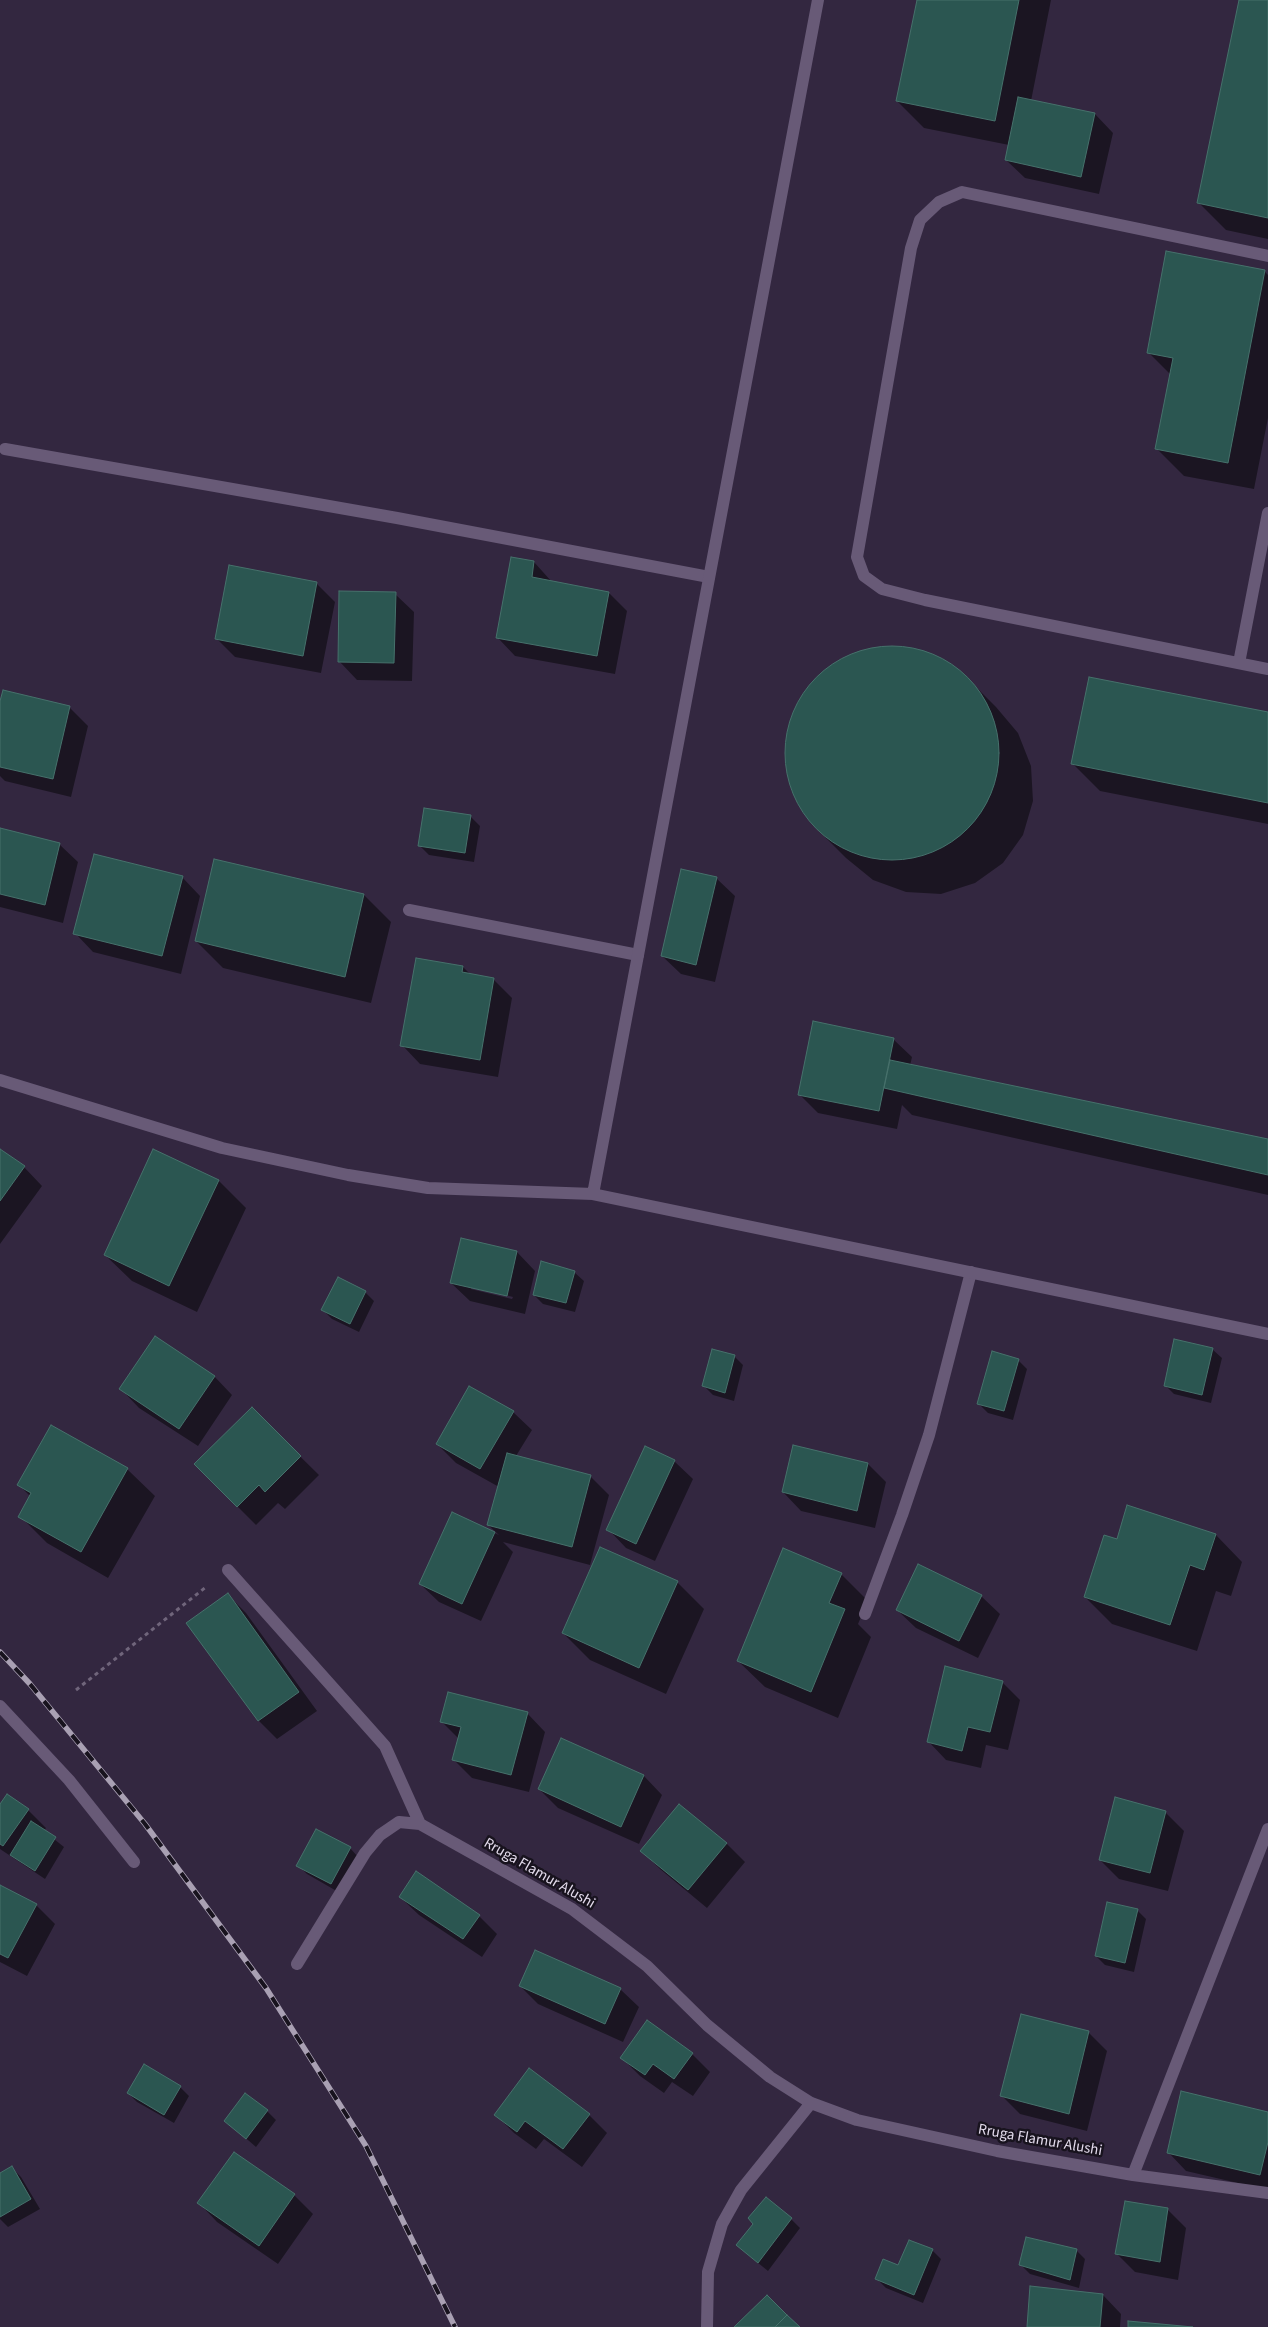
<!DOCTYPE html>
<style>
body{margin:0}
canvas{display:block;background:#332740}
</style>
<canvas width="1268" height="2327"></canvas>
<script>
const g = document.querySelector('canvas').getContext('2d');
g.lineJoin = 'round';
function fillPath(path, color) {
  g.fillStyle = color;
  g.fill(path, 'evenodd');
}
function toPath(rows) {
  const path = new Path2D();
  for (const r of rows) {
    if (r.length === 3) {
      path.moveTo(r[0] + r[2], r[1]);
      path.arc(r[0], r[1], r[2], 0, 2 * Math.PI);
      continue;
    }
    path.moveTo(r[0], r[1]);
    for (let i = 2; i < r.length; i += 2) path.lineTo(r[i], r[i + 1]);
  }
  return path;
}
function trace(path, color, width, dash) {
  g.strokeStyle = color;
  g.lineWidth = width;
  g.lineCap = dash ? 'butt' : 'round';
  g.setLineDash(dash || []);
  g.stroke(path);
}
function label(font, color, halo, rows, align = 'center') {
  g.font = font + ' "Source Sans 3",sans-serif';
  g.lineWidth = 5;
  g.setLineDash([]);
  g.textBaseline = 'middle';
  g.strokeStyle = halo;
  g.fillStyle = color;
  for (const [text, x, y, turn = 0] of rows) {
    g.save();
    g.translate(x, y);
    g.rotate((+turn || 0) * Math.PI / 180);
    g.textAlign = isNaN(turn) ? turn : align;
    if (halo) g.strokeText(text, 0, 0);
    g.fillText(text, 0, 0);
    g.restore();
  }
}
fillPath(toPath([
 [918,0,1051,0,1031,101,1095,114,1113,133,1099,194,1025,178,1006,160,1009,145,924,128,897,101],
 [1240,0,1268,0,1268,239,1226,230,1199,203],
 [1264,271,1268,275,1268,418,1254,489,1184,476,1157,449,1171,375,1148,352],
 [512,558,534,562,552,582,609,593,627,611,615,674,515,656,497,637],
 [316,583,335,602,321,673,235,657,217,639],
 [395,594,414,612,412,681,357,680,339,661],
 [897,647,931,654,961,672,996,707,1018,733,1031,766,1033,801,1023,835,1003,863,975,883,941,894,906,892,873,880,846,858,811,823,792,792,785,758,789,723,805,691,830,666,861,651],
 [0,707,69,707,88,726,71,797,5,781,0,776],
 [1268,713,1268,824,1100,791,1073,764],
 [471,817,480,826,474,862,429,855,420,846],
 [0,830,59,844,78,862,63,923,0,907],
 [215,860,364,895,391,922,371,1003,223,968,196,941],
 [182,877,200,896,181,974,93,952,75,933],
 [716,878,735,896,715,982,681,974,662,956],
 [417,960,463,967,471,975,494,980,512,998,498,1077,420,1064,402,1045],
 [893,1039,912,1057,910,1066,1268,1140,1268,1195,912,1115,902,1105,897,1129,818,1113,799,1094],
 [0,1150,24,1167,42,1186,0,1244],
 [154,1151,219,1181,246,1208,197,1312,132,1281,105,1255],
 [517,1252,535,1271,525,1314,470,1301,451,1283],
 [471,1287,513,1297,512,1299,471,1289],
 [574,1272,584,1281,575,1312,543,1304,534,1295],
 [365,1292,374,1301,359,1332,332,1319,323,1310],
 [1212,1349,1222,1358,1211,1403,1174,1394,1165,1385],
 [734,1356,743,1365,734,1401,713,1395,704,1386],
 [1018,1360,1027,1369,1013,1420,988,1413,979,1404],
 [214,1376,232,1395,198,1446,139,1408,121,1389],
 [252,1409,319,1475,285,1509,278,1503,256,1525,195,1464],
 [513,1412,532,1430,516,1456,591,1477,609,1495,590,1565,503,1542,513,1552,481,1621,439,1602,420,1584,453,1514,499,1535,488,1525,499,1487,456,1463,437,1444],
 [51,1427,128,1470,155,1496,108,1578,47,1543,20,1516,31,1497,19,1485],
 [674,1461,693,1479,655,1561,626,1548,608,1529],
 [868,1464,886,1482,875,1528,801,1511,783,1492],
 [1216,1535,1242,1562,1231,1596,1216,1591,1197,1651,1112,1624,1085,1597,1118,1541],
 [841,1574,868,1601,858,1624,871,1637,838,1718,765,1687,738,1661],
 [677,1582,704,1609,666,1694,590,1660,563,1633],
 [228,1595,246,1613,317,1711,277,1739,259,1721],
 [981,1596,1000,1614,978,1658,916,1628,897,1610],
 [1002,1682,1020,1700,1008,1750,986,1745,981,1768,946,1760,928,1741],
 [527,1713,545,1732,529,1792,472,1778,454,1760,459,1739,442,1722],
 [562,1740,644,1776,662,1795,639,1844,558,1808,539,1789],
 [0,1806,28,1810,46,1828,44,1831,64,1847,45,1879,0,1849],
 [679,1806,727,1844,745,1862,707,1908,660,1869,642,1851],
 [1165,1812,1184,1831,1168,1891,1119,1879,1100,1860],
 [350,1848,359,1858,340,1893,307,1874,298,1865],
 [0,1886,36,1905,55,1924,27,1976,0,1962],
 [400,1897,479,1916,497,1934,482,1957,419,1915],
 [1137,1910,1146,1919,1134,1972,1105,1965,1096,1956],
 [520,1986,620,1989,639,2007,623,2042,538,2004],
 [1022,2016,1089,2033,1107,2051,1087,2131,1020,2114,1002,2096],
 [692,2054,710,2072,693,2096,672,2082,664,2093,640,2076,622,2058],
 [180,2087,189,2096,174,2123,137,2102,128,2093],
 [267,2111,276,2120,256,2147,226,2121],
 [1268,2113,1268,2190,1186,2171,1168,2152],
 [496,2115,589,2115,607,2133,582,2167,544,2139,536,2149,514,2133],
 [234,2153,294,2195,313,2214,278,2264,217,2222,199,2203],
 [12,2168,21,2177,40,2209,8,2227,0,2219,0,2175],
 [1168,2210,1186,2228,1178,2280,1135,2272,1117,2254],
 [791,2219,800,2228,768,2271,747,2254],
 [932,2250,941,2259,923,2303,886,2288,877,2279],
 [1076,2250,1085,2259,1079,2288,1030,2274,1021,2265],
 [1103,2295,1121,2314,1120,2327,1028,2327]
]), '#0007');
const building = toPath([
 [917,0,1019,0,995,121,896,101,917,0],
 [1239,0,1268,0,1268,218,1197,203,1239,0],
 [1018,97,1095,113,1081,177,1005,160,1018,97],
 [1166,251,1265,270,1228,463,1155,449,1173,358,1147,353,1166,251],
 [511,557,534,561,532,577,609,592,597,656,496,638,511,557],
 [229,565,317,582,303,656,215,639,229,565],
 [339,591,396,592,394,663,338,662,339,591],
 [892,753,107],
 [1089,677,1268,712,1268,803,1071,764,1089,677],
 [3,690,70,706,53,779,0,767,0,701,3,690],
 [424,808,471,815,465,853,418,846,424,808],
 [0,828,60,843,45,905,0,894,0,828],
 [94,854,183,876,162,956,73,934,94,854],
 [214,859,364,894,345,977,195,941,214,859],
 [681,869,717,877,696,965,661,956,681,869],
 [416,958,463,966,462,972,494,978,480,1060,400,1046,416,958],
 [813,1021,894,1038,879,1111,798,1095,813,1021],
 [890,1060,1268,1139,1268,1175,884,1088,890,1060],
 [0,1149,25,1166,0,1201,0,1149],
 [153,1149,219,1180,169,1286,104,1255,153,1149],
 [461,1238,517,1251,507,1296,450,1283,461,1238],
 [541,1261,575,1271,566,1303,533,1295,541,1261],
 [338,1277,366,1291,350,1324,321,1310,338,1277],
 [155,1336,215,1376,179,1429,119,1389,155,1336],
 [1174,1339,1213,1348,1202,1395,1164,1386,1174,1339],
 [712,1349,735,1355,725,1393,702,1386,712,1349],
 [992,1351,1019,1359,1004,1411,977,1404,992,1351],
 [469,1386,514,1411,480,1469,436,1444,469,1386],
 [252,1407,301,1456,265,1492,259,1485,237,1507,194,1464,252,1407],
 [51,1425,128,1468,81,1552,18,1517,31,1493,17,1485,51,1425],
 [793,1445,868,1463,857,1511,782,1492,793,1445],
 [645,1446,675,1460,636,1544,606,1530,645,1446],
 [507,1453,591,1475,572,1547,487,1525,507,1453],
 [1127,1505,1216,1534,1204,1570,1190,1565,1170,1625,1084,1597,1104,1535,1117,1539,1127,1505],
 [452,1512,495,1532,462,1604,419,1584,452,1512],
 [600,1547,678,1581,639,1668,562,1633,600,1547],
 [783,1548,842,1573,829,1603,845,1609,811,1692,737,1661,783,1548],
 [918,1564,982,1595,959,1641,896,1610,918,1564],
 [228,1593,299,1692,258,1721,186,1623,228,1593],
 [945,1666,1003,1681,990,1732,968,1727,962,1751,927,1742,945,1666],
 [448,1692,528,1712,511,1775,452,1760,461,1727,440,1722,448,1692],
 [561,1738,644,1775,621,1827,538,1789,561,1738],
 [7,1794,29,1809,3,1846,0,1844,0,1804,7,1794],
 [1115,1797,1166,1811,1150,1873,1099,1860,1115,1797],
 [679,1804,727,1843,688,1890,640,1851,679,1804],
 [31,1821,56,1837,35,1871,10,1855,31,1821],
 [316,1829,351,1847,331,1884,296,1866,316,1829],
 [416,1871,480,1915,463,1939,399,1897,416,1871],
 [0,1885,37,1904,8,1958,0,1954,0,1885],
 [1107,1902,1138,1909,1125,1963,1095,1956,1107,1902],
 [535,1950,621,1988,605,2024,519,1986,535,1950],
 [1021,2014,1089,2031,1069,2114,1000,2096,1021,2014],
 [647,2020,693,2053,674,2079,653,2064,645,2075,620,2058,647,2020],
 [144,2064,181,2086,164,2115,127,2093,144,2064],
 [529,2068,590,2114,563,2149,525,2121,517,2132,494,2115,529,2068],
 [1181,2091,1268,2112,1268,2142,1260,2175,1167,2153,1181,2091],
 [245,2093,268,2110,246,2139,224,2121,245,2093],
 [234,2152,295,2194,259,2246,197,2203,234,2152],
 [12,2166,31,2199,0,2217,0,2173,12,2166],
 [766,2197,792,2218,758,2263,736,2245,753,2224,748,2218,766,2197],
 [1125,2201,1168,2208,1160,2262,1115,2254,1125,2201],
 [1026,2237,1077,2249,1070,2280,1019,2265,1026,2237],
 [909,2240,933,2249,914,2295,875,2279,883,2259,898,2265,909,2240],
 [1030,2286,1103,2294,1100,2327,1027,2327,1030,2286],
 [767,2295,787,2315,775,2327,734,2327,767,2295],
 [787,2315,800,2327,775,2327,787,2315],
 [1128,2321,1193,2327,1128,2327,1128,2321]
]);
fillPath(building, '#2b5651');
trace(building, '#46716b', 1);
trace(toPath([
 [76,1690,206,1587]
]), '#70657b', 3, [4, 4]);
trace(toPath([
 [1268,256,962,192,939,202,920,220,911,248,857,557,864,576,882,589,925,600,1268,669],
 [5,449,397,518,709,577],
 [1239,663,1268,513],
 [409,910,638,955],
 [865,1614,902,1515,929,1435,971,1272]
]), '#685a77', 12);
trace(toPath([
 [0,1080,222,1148,348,1175,428,1188,593,1194,1268,1334],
 [593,1194,818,0],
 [228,1570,385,1746,420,1824],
 [0,1706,69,1780,134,1862],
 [297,1964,365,1853,380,1835,399,1822,420,1824,572,1909,647,1966,707,2025,770,2077,811,2103,857,2120,997,2151,1133,2175,1268,2193],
 [1133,2175,1268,1829],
 [707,2327,708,2272,722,2224,741,2190,811,2103]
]), '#685a77', 12);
const rail = toPath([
 [0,1652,30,1684,145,1824,266,1988,366,2146,455,2327]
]);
trace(rail, '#a9a0b3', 5.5);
trace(rail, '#18131e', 4, [11]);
label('15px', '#e3dbec', '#18131e', [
 ["Rruga Flamur Alushi",539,1874,30],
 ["Rruga Flamur Alushi",1040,2141,10]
]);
</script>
